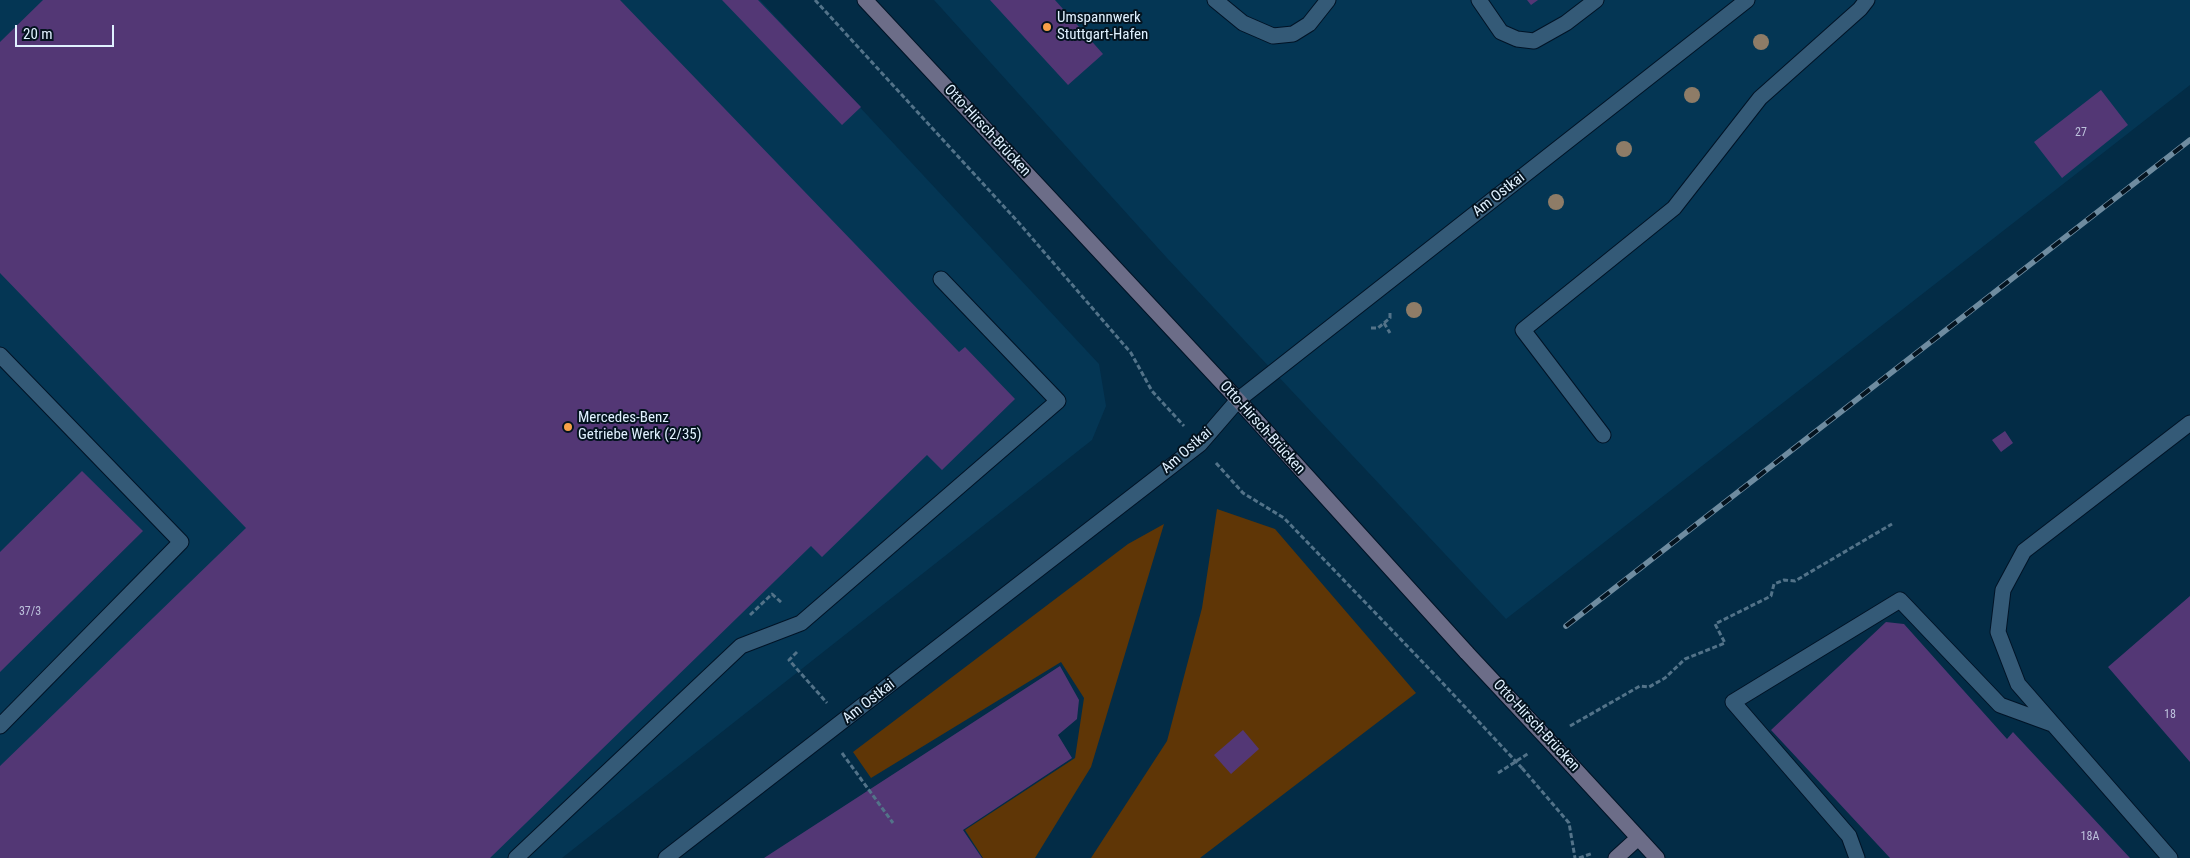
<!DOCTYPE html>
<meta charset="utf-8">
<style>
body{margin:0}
#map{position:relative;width:2190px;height:858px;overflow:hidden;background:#032c46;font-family:"Roboto Condensed",sans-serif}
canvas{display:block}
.scale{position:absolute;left:15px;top:25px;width:99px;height:22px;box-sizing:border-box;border:2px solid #e0f1ff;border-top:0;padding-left:6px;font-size:15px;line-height:18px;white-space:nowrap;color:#e0f1ff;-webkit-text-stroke:4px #04131f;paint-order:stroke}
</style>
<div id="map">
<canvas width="2190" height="858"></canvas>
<div class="scale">20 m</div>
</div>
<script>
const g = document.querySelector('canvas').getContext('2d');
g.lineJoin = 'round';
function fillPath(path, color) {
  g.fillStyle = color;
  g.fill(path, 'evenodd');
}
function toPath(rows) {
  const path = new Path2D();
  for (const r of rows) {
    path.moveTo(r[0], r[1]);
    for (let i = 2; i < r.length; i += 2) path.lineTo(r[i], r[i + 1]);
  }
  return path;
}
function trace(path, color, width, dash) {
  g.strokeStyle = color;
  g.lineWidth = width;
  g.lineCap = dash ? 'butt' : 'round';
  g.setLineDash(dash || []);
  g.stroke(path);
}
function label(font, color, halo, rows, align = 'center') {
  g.font = font + ' "Roboto Condensed",sans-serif';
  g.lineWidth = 4;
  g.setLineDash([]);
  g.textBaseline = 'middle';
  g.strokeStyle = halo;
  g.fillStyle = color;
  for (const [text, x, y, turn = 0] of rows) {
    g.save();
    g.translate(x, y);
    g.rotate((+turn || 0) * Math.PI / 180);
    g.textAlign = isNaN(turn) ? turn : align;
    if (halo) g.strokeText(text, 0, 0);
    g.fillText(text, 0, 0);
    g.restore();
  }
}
fillPath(toPath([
 [0,0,760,0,1099,364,1106,406,1092,440,562,858,0,858],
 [934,0,2190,0,2190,85,1506,619,1167,258]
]), '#043654');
fillPath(toPath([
 [1217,509,1275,529,1416,693,1200,858,1091,858,1167,741,1202,608],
 [1164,524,1091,767,1035,858,983,858,965,830,1075,758,1084,698,1061,662,871,778,853,752,1128,544]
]), '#5f3606');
fillPath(toPath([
 [43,0,620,0,959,352,965,347,1015,399,942,470,927,455,822,557,811,546,490,858,0,858,0,766,246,528,0,273,0,42],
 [722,0,758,0,861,107,842,125],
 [990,0,1055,0,1103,54,1068,85],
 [1527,0,1538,0,1531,5],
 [2101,90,2128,125,2062,178,2034,142],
 [2005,431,2013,443,2001,452,1992,440],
 [82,471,143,531,0,672,0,552],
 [2190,596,2190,762,2108,667],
 [1886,622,1904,624,2007,739,2013,732,2130,858,1890,858,1771,730],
 [1060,666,1079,700,1077,719,1058,735,1072,758,963,830,982,858,764,858],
 [1243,730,1259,749,1231,774,1214,755]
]), '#533775');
const lane = toPath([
 [1215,0,1243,23,1273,36,1293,34,1309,24,1328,0],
 [1479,0,1501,32,1517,39,1534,41,1566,23,1596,0],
 [0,355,181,542,0,726],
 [1603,435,1523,330,1674,208,1760,98,1860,9,1867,0],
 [516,858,741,646,801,623,1058,401,941,279],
 [666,858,1200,444,1238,400],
 [1857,858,1849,836,1733,702,1900,600,2000,705,2052,724],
 [2170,858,2018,684,1998,632,2003,590,2024,551,2190,423]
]);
const street = toPath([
 [1238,400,1747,0]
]);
const secondary = toPath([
 [865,0,1238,400,1467,653],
 [1553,745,1657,858],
 [1616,858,1638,838]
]);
trace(lane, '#001326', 17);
trace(street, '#001326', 17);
trace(secondary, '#001326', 17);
trace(toPath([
 [815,0,1019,223,1131,353,1152,391,1184,426],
 [1384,323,1390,333],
 [1371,328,1378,328,1390,318,1390,312],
 [1216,463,1243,493,1284,518,1437,677],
 [750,615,772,594,782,603],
 [797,652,789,660,827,703],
 [1570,726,1640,686,1649,687,1665,678,1685,659,1725,643,1715,624,1771,596,1774,584,1784,580,1795,581,1892,524],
 [842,753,893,823],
 [1522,768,1569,823,1575,858],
 [1498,773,1529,753],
 [1579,858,1593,853]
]), '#537389', 3, [5, 2.5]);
trace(lane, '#345a77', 15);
trace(street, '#345a77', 15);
trace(secondary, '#6c6d88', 15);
const rail = toPath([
 [1566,626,2190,140]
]);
trace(rail, '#6f8ca0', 5.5);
trace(rail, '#04131f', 4, [11]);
const secondaryBridge = toPath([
 [1467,653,1553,745]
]);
trace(secondaryBridge, '#001326', 17, []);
trace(toPath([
 [1437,677,1522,768]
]), '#537389', 3, [5, 2.5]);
trace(secondaryBridge, '#6c6d88', 15);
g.fillStyle = '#8e7c67';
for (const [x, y] of [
 [1761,42],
 [1692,95],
 [1624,149],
 [1556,202],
 [1414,310]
]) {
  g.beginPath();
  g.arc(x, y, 8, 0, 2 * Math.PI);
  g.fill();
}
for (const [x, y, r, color] of [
 [1047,27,5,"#f7a149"],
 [568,427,5,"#f7a149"]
]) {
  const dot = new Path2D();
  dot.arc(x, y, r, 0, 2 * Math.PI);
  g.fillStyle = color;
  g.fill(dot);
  trace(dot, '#04131f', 2);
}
label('12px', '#bdc2dc', null, [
 ["27",2081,133],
 ["37/3",30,612],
 ["18",2170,715],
 ["18A",2090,837]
]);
label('15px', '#e0f1ff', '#04131f', [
 ["Umspannwerk",1057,18],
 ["Stuttgart-Hafen",1057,35],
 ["Mercedes-Benz",578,418],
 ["Getriebe Werk (2/35)",578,435]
], 'left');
label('15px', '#e0f1ff', '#04131f', [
 ["Otto-Hirsch-Brücken",987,131,47],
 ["Am Ostkai",1499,195,-38],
 ["Otto-Hirsch-Brücken",1262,428,48],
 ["Am Ostkai",1187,451,-41],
 ["Am Ostkai",869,702,-38],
 ["Otto-Hirsch-Brücken",1536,726,47]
]);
</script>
